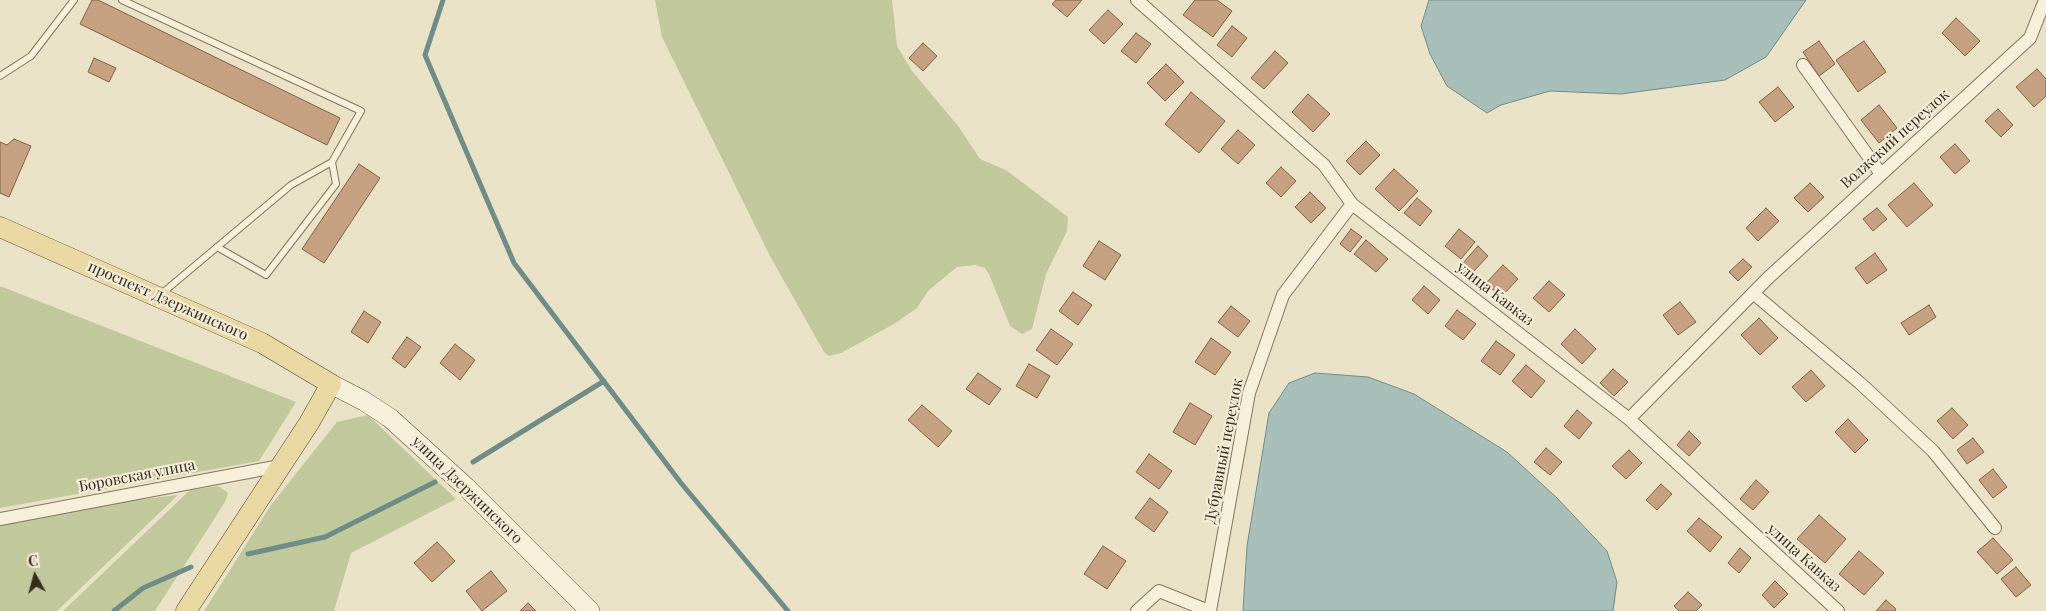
<!DOCTYPE html>
<meta charset="utf-8">
<style>
body{margin:0}
#map{position:relative;width:2046px;height:611px;overflow:hidden;background:#eae2c7;font-family:"Playfair Display",serif}
canvas{display:block}
.north{position:absolute;left:10px;top:551px;width:50px;height:50px;-webkit-text-stroke:4px #f3ecd6;paint-order:stroke;rotate:353deg;font-size:14px;font-weight:700;line-height:20px;text-align:center;color:#362c20}
.north::after{content:'';display:block;margin:auto;width:18px;height:22px;background:#362c20;clip-path:polygon(50% 0,100% 100%,50% 72%,0 100%)}
</style>
<div id="map">
<canvas width="2046" height="611"></canvas>
<div class="north">С</div>
</div>
<script>
const g = document.querySelector('canvas').getContext('2d');
g.lineJoin = 'round';
function fillPath(path, color) {
  g.fillStyle = color;
  g.fill(path, 'evenodd');
}
function toPath(rows) {
  const path = new Path2D();
  for (const r of rows) {
    path.moveTo(r[0], r[1]);
    for (let i = 2; i < r.length; i += 2) path.lineTo(r[i], r[i + 1]);
  }
  return path;
}
function trace(path, color, width, dash) {
  g.strokeStyle = color;
  g.lineWidth = width;
  g.lineCap = dash ? 'butt' : 'round';
  g.setLineDash(dash || []);
  g.stroke(path);
}
function label(font, color, halo, rows, align = 'center') {
  g.font = font + ' "Playfair Display",serif';
  g.lineWidth = 4.5;
  g.setLineDash([]);
  g.textBaseline = 'middle';
  g.strokeStyle = halo;
  g.fillStyle = color;
  for (const [text, x, y, turn = 0] of rows) {
    g.save();
    g.translate(x, y);
    g.rotate((+turn || 0) * Math.PI / 180);
    g.textAlign = isNaN(turn) ? turn : align;
    if (halo) g.strokeText(text, 0, 0);
    g.fillText(text, 0, 0);
    g.restore();
  }
}
fillPath(toPath([
 [655,0,892,0,897,46,912,71,958,126,980,159,1006,170,1068,217,1067,231,1046,274,1032,329,1022,334,1010,326,989,274,985,268,975,265,957,267,928,291,917,308,894,324,841,353,829,356,824,352,770,256,662,37],
 [0,286,296,402,259,461,0,508],
 [368,415,456,499,351,553,334,611,204,611,271,505,337,422],
 [218,486,228,493,225,502,155,611,63,611,190,490],
 [178,495,57,611,0,611,0,525,127,501]
]), '#c0c89c');
const water = toPath([
 [1429,0,1806,0,1766,57,1725,80,1621,94,1550,91,1501,105,1487,113,1447,86,1430,54,1421,26,1429,0],
 [1315,373,1368,377,1414,394,1507,452,1557,498,1607,551,1617,582,1613,611,1243,611,1247,546,1269,413,1289,383,1315,373]
]);
fillPath(water, '#a8bfb9');
trace(water, '#6f8c87', 1);
trace(toPath([
 [443,0,425,55,514,263,681,483,788,611],
 [473,462,604,381],
 [248,554,325,537,435,482],
 [114,611,143,588,191,567]
]), '#6f8c87', 5);
const building = toPath([
 [92,0,98,0,340,118,327,145,80,24,92,0],
 [1056,0,1082,0,1067,17,1052,4,1056,0],
 [1195,0,1217,0,1232,11,1213,37,1183,15,1195,0],
 [1108,10,1123,24,1104,44,1089,30,1108,10],
 [1956,18,1980,41,1965,56,1942,33,1956,18],
 [1232,26,1247,38,1232,57,1217,45,1232,26],
 [1136,33,1151,44,1136,63,1121,51,1136,33],
 [1819,41,1835,64,1819,76,1803,52,1819,41],
 [1864,41,1886,72,1858,92,1836,60,1864,41],
 [923,43,937,56,923,71,909,58,923,43],
 [1275,51,1288,63,1264,89,1251,78,1275,51],
 [94,58,116,68,109,82,88,72,94,58],
 [1166,64,1184,82,1165,101,1147,83,1166,64],
 [2037,69,2046,79,2046,96,2034,107,2016,87,2037,69],
 [1778,87,1794,107,1775,122,1759,102,1778,87],
 [1191,92,1225,121,1199,153,1165,124,1191,92],
 [1308,94,1330,114,1313,132,1292,112,1308,94],
 [1879,105,1897,128,1879,143,1861,120,1879,105],
 [1998,109,2013,125,2001,137,1985,121,1998,109],
 [1238,130,1255,145,1238,164,1221,149,1238,130],
 [14,139,31,146,9,197,0,193,0,142,7,145,14,139],
 [1366,141,1380,155,1360,175,1346,161,1366,141],
 [1955,144,1970,161,1955,174,1940,157,1955,144],
 [359,164,380,178,324,263,302,249,359,164],
 [1281,167,1296,181,1281,197,1266,183,1281,167],
 [1394,169,1418,191,1399,211,1375,189,1394,169],
 [1810,183,1824,197,1808,212,1794,198,1810,183],
 [1914,183,1933,205,1907,227,1888,205,1914,183],
 [1310,192,1326,208,1311,223,1295,207,1310,192],
 [1417,198,1432,211,1420,226,1404,213,1417,198],
 [1766,208,1779,221,1758,241,1746,228,1766,208],
 [1877,208,1887,219,1873,231,1863,219,1877,208],
 [1351,229,1362,237,1350,252,1340,244,1351,229],
 [1459,229,1475,242,1461,259,1445,246,1459,229],
 [1366,240,1388,259,1376,272,1354,254,1366,240],
 [1099,241,1121,255,1105,280,1083,266,1099,241],
 [1478,246,1488,256,1473,272,1463,263,1478,246],
 [1875,253,1887,270,1867,284,1855,268,1875,253],
 [1743,259,1752,267,1738,281,1729,272,1743,259],
 [1503,265,1518,279,1501,297,1486,283,1503,265],
 [1549,281,1565,295,1549,312,1533,298,1549,281],
 [1424,286,1440,300,1428,314,1412,300,1424,286],
 [1073,292,1092,305,1078,325,1059,311,1073,292],
 [1680,302,1696,322,1678,335,1663,315,1680,302],
 [1929,305,1936,317,1909,335,1901,323,1929,305],
 [1231,306,1250,321,1238,337,1218,322,1231,306],
 [1457,310,1476,324,1463,340,1445,326,1457,310],
 [364,311,381,322,368,343,351,332,364,311],
 [1759,318,1778,338,1760,355,1741,335,1759,318],
 [1051,329,1073,344,1057,365,1036,350,1051,329],
 [1575,329,1596,349,1582,364,1561,344,1575,329],
 [407,337,421,347,405,368,392,358,407,337],
 [1211,338,1231,352,1215,375,1195,362,1211,338],
 [1496,341,1515,355,1500,375,1481,361,1496,341],
 [455,344,475,360,460,380,440,363,455,344],
 [1029,364,1050,376,1037,398,1016,386,1029,364],
 [1526,365,1545,381,1531,398,1512,381,1526,365],
 [1613,369,1628,382,1614,396,1600,383,1613,369],
 [1811,370,1825,386,1806,402,1792,387,1811,370],
 [978,373,1001,389,989,405,966,389,978,373],
 [1190,403,1212,416,1195,445,1173,432,1190,403],
 [922,405,952,431,938,447,908,420,922,405],
 [1952,408,1968,425,1953,439,1937,421,1952,408],
 [1577,410,1592,423,1579,439,1564,426,1577,410],
 [1848,419,1868,440,1855,453,1835,432,1848,419],
 [1689,431,1701,443,1689,456,1677,445,1689,431],
 [1973,438,1984,452,1967,464,1957,450,1973,438],
 [1546,448,1562,462,1550,475,1534,462,1546,448],
 [1629,450,1642,463,1626,479,1612,466,1629,450],
 [1149,454,1172,471,1159,489,1136,472,1149,454],
 [1993,469,2007,487,1993,498,1979,480,1993,469],
 [1756,480,1769,492,1753,510,1740,499,1756,480],
 [1661,484,1672,494,1657,510,1646,500,1661,484],
 [1150,498,1168,512,1154,532,1135,518,1150,498],
 [1819,515,1846,539,1825,563,1797,539,1819,515],
 [1699,518,1722,537,1710,552,1687,531,1699,518],
 [1993,538,2013,560,1997,574,1977,552,1993,538],
 [437,542,455,561,432,582,414,563,437,542],
 [1103,546,1126,561,1107,589,1084,574,1103,546],
 [1740,548,1751,558,1739,573,1728,563,1740,548],
 [1859,551,1884,573,1864,595,1839,574,1859,551],
 [2016,567,2031,585,2016,597,2001,579,2016,567],
 [491,571,507,591,482,611,466,591,491,571],
 [1775,581,1788,594,1774,608,1762,595,1775,581],
 [1688,592,1702,605,1696,611,1679,611,1674,606,1688,592],
 [1886,600,1896,609,1895,611,1876,611,1886,600],
 [528,603,536,611,520,611,528,603]
]);
fillPath(building, '#c5a181');
trace(building, '#826146', 1);
const service = toPath([
 [122,0,361,111,332,162,291,185,160,295],
 [0,76,31,56,74,0],
 [217,247,266,275,336,184,332,162]
]);
const minor = toPath([
 [1137,0,1324,165,1352,204,1629,419,1838,611],
 [1803,65,1881,174],
 [1753,293,1860,383,1933,451,1995,528],
 [1629,419,1768,278,2030,38,2045,0],
 [0,519,280,466],
 [1137,611,1159,591,1209,611],
 [1210,611,1249,393,1283,295,1352,204]
]);
const secondary = toPath([
 [331,384,364,401,390,418,466,487,590,611]
]);
const primary = toPath([
 [0,227,262,343,331,384,309,423,186,611]
]);
trace(service, '#85755e', 8);
trace(minor, '#85755e', 14);
trace(secondary, '#675641', 20);
trace(primary, '#534332', 21);
trace(service, '#f6efda', 6);
trace(minor, '#f6efda', 12);
trace(secondary, '#f6efda', 19);
trace(primary, '#ead8a3', 20);
label('15px', '#362c20', '#f3ecd6', [
 ["Волжский переулок",1895,139,-42],
 ["улица Кавказ",1495,294,38],
 ["проспект Дзержинского",168,301,24],
 ["Дубравный переулок",1224,451,-79],
 ["Боровская улица",137,476,-11],
 ["улица Дзержинского",467,490,44],
 ["улица Кавказ",1804,558,42]
]);
</script>
